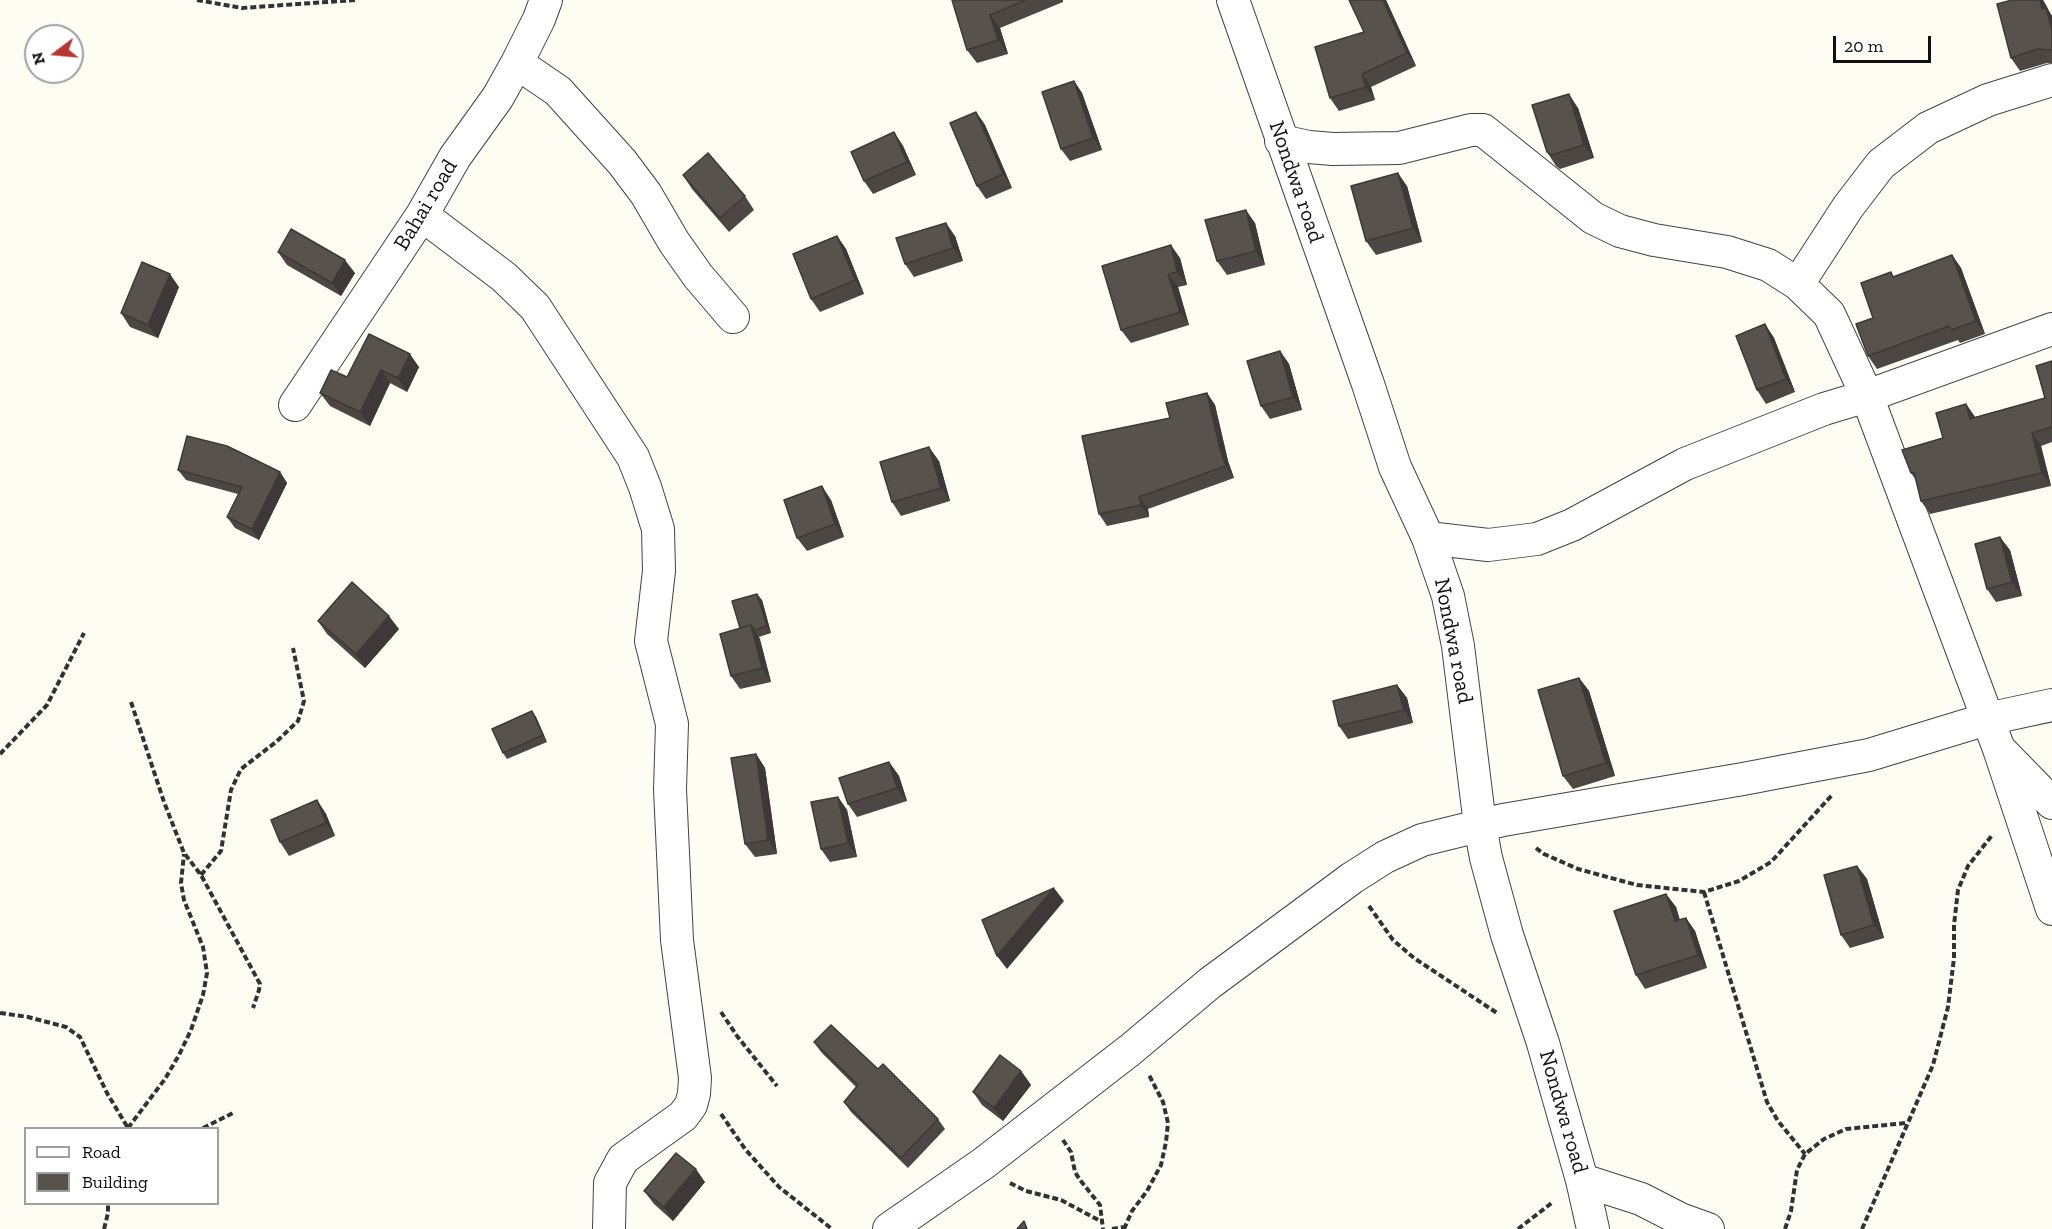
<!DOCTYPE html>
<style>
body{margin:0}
#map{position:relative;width:2052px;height:1229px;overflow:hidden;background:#fefdf4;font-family:"Zilla Slab",serif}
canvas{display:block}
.legend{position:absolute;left:24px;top:1127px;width:195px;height:78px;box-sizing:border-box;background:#fff;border:2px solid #9f9f9f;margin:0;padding:8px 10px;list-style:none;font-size:18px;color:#101010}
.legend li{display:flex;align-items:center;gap:12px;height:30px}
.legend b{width:30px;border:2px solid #9f9f9f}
.north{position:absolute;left:24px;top:24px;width:60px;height:60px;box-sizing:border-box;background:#fff;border:2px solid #9f9f9f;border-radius:50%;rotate:254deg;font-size:16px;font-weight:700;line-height:24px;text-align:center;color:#101010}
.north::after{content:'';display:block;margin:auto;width:21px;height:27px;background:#b73631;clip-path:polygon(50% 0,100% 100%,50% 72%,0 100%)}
.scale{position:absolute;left:1833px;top:36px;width:98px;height:27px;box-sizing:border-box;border:3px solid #101010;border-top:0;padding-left:8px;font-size:18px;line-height:21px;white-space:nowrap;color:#101010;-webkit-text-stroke:4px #fff;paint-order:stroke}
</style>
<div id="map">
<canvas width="2052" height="1229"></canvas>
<ul class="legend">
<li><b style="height:8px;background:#fff"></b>Road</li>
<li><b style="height:16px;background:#58524d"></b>Building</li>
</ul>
<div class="north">N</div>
<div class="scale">20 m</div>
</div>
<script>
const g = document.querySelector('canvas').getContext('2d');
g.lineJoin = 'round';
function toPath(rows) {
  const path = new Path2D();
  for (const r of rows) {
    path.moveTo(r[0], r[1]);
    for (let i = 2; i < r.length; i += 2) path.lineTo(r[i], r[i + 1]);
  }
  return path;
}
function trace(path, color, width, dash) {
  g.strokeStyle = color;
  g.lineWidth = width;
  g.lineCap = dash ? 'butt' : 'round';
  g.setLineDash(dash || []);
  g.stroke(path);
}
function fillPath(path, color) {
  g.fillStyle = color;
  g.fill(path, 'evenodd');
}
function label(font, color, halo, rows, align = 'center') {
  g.font = font + ' "Zilla Slab",serif';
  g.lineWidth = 6;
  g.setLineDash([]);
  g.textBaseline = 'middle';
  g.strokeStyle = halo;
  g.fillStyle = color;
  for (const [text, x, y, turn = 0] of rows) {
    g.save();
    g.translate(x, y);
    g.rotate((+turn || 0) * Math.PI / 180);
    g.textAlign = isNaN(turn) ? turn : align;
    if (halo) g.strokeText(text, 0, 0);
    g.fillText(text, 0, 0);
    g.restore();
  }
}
const street = toPath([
 [1233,0,1368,384,1395,467,1428,538,1448,596,1458,646,1480,825,1486,858,1507,935,1543,1043,1582,1180,1593,1229],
 [517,63,558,91,622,162,646,194,674,242,698,276,733,317],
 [1281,141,1309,147,1333,149,1399,148,1471,130,1483,130,1593,218,1620,231,1654,240,1727,252,1768,265,1798,284,1829,314,1867,396,1999,749,2052,909],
 [422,215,504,277,535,307,633,457,645,487,658,529,659,571,651,641,672,724,670,789,677,940,695,1078,694,1094,691,1105,683,1116,623,1159,610,1183,609,1229],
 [1798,284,1848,207,1881,164,1928,128,1988,100,2052,80],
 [295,405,422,215,455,157,498,97,517,63,539,19,546,0],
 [1428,538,1488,545,1537,539,1572,525,1685,464,1824,409,1867,396,2052,329],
 [2002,752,2052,803],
 [1582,1180,1641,1199,1680,1219,1708,1229],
 [889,1229,984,1163,1130,1050,1210,983,1352,878,1385,857,1422,840,1503,820,1743,779,1869,755,1987,719,2052,705]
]);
trace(street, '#434343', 34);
trace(toPath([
 [197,0,242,8,355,0],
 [131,702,164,802,184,853,201,875,260,984,259,990,253,1008],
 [0,754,47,705,84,633],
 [1536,848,1544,854,1578,869,1637,885,1704,892,1739,881,1771,862,1832,795],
 [201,875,221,851,231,790,241,769,276,742,298,721,304,701,293,648],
 [1704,892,1767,1102,1778,1121,1805,1154],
 [1369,906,1393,940,1414,958,1497,1013],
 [721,1012,737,1036,777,1086],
 [0,1013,28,1017,66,1027,80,1037,107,1093,128,1128],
 [721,1114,745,1149,779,1187,832,1229],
 [128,1128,165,1079,179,1055,191,1030,203,995,207,973,203,947,184,900,181,883,184,854],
 [203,1128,235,1112],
 [1063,1140,1071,1152,1075,1172,1080,1180,1100,1205,1103,1229],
 [1010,1183,1026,1191,1061,1200,1102,1222],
 [104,1229,108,1213,108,1204],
 [1112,1229,1124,1227],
 [1124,1229,1132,1211,1147,1191,1161,1165,1166,1142,1168,1123,1163,1102,1149,1075],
 [1518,1229,1553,1202],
 [1785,1229,1791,1211,1797,1170,1805,1154,1824,1139,1846,1129,1906,1123],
 [1862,1229,1933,1065,1948,1007,1954,958,1954,925,1958,890,1968,866,1993,834]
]), '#323232', 4, [6, 3]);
trace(street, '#fff', 32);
fillPath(toPath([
 [952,0,1063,0,1063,2,1000,28,1008,54,977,63,967,50],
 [1349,0,1386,0,1416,66,1371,87,1375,100,1339,111,1330,98,1364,32],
 [2012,0,2043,0,2047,7,2048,11,2052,16,2052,63,2047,63,2020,71,2011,58],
 [1074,81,1082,93,1102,150,1070,161,1061,149],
 [1578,108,1594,158,1560,169,1556,166,1547,152],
 [976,112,985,125,1012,188,986,199,977,186],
 [894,132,903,146,916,175,873,194,864,181],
 [683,175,745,196,754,210,729,232,692,189],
 [1407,186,1422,242,1376,255,1366,241],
 [1255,223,1265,265,1227,275,1217,261],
 [837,236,846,249,864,294,820,312,811,299],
 [955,236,963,261,914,277,905,264],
 [278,252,355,273,341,296,287,265],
 [1952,255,1961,268,1985,334,1960,343,1958,340,1877,369,1868,356,1873,318,1894,277],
 [1180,258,1187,285,1178,287,1189,325,1131,343,1121,330],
 [179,287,158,338,130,327,121,313],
 [1765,324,1774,338,1795,392,1766,404,1757,390],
 [369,334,419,367,407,392,390,383,370,426,330,406,320,393,347,377],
 [1280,351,1289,364,1302,410,1270,419,1261,406],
 [2052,361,2052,442,2041,446,2051,486,1930,514,1921,501,1916,480,1911,473,1943,438,1966,404,1975,417,2045,398],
 [1207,393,1215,405,1228,461,1234,478,1148,509,1149,517,1107,526,1099,514,1170,418],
 [939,461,950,501,901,516,892,502],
 [178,470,280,472,287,483,259,540,235,528,227,517,238,494,186,480],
 [831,500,844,537,807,551,797,538],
 [2010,550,2022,596,1996,602,1987,589],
 [762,600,771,633,759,637,771,682,740,689,731,676,740,628],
 [318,621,399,629,365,668,327,634],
 [1579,678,1589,691,1615,776,1573,789,1563,776],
 [1397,685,1407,698,1413,723,1348,739,1339,726],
 [532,711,536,717,547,742,507,759,503,753],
 [756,754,765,768,777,854,755,857,745,844],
 [889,762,899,776,907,801,857,817,848,804],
 [838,797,847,810,857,857,830,862,821,849],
 [317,800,326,814,335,836,289,856,280,842],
 [1857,866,1867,879,1884,938,1850,948,1841,935],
 [1666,894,1676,907,1680,920,1686,918,1695,931,1707,968,1645,989,1636,975],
 [814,1042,878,1069,938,1119,945,1129,908,1168,851,1112,844,1102,856,1087,821,1052],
 [1021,1071,1031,1085,1003,1121,982,1105,973,1092],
 [705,1182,673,1221,654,1204,644,1191]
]), '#4c4742');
fillPath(toPath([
 [1383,0,1386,0,1416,66,1407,53],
 [2040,0,2043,0,2052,16,2052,30,2042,9],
 [990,15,1000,28,1008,54,998,40],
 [1362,74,1371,87,1375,100,1366,87],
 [1074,81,1082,93,1102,150,1093,138],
 [1569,94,1578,108,1594,158,1584,145],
 [976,112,985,125,1012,188,1003,174],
 [894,132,903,146,916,175,907,162],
 [1398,173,1407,186,1422,242,1413,228],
 [1246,210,1255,223,1265,265,1256,251],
 [946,223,955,236,963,261,953,248],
 [837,236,846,249,864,294,855,280],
 [1171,245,1180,258,1187,285,1177,272],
 [1952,255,1961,268,1985,334,1976,321],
 [345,260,355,273,341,296,332,283],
 [170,274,179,287,158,338,148,325],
 [1168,274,1178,287,1189,325,1180,312],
 [1765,324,1774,338,1795,392,1786,379],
 [1280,351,1289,364,1302,410,1293,397],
 [410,354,419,367,407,392,398,378],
 [381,370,390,383,370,426,360,412],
 [1207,393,1215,405,1228,461,1234,478,1226,466,1220,449],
 [1966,404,1975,417,1970,419],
 [2032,433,2041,446,2051,486,2042,473],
 [929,447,939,461,950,501,941,488],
 [280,472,287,483,259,540,252,529],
 [822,486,831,500,844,537,835,524],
 [1139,497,1148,509,1149,517,1141,505],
 [2000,537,2010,550,2022,596,2012,582],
 [757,594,762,600,771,633,767,626],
 [389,616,399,629,365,668,356,654],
 [751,625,760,639,771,682,762,668],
 [1579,678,1589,691,1615,776,1606,763],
 [1397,685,1407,698,1413,723,1404,710],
 [532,711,536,717,547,742,543,735],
 [756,754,765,768,777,854,768,840],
 [889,762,899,776,907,801,897,788],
 [838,797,847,810,857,857,848,843],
 [317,800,326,814,335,836,326,823],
 [1857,866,1867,879,1884,938,1874,925],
 [1054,888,1064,901,1007,969,997,956],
 [1666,894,1676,907,1684,935,1675,921],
 [1686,918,1695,931,1707,968,1698,955],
 [1021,1071,1031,1085,1003,1121,994,1108],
 [696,1169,705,1182,673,1221,664,1207]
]), '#3e3936');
const building = toPath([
 [952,0,1026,0,990,15,998,40,967,50,952,0],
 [1349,0,1383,0,1407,53,1362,74,1366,87,1330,98,1315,47,1364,32,1349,0],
 [2012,0,2040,0,2042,9,2046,8,2052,30,2052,50,2037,49,2011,58,1997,4,2012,0],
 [1074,81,1093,138,1061,149,1042,92,1074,81],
 [1569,94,1584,145,1551,155,1547,152,1532,105,1569,94],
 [976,112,1003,174,977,186,950,123,976,112],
 [894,132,907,162,864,181,851,152,894,132],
 [708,153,745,196,720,218,683,175,708,153],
 [1398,173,1413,228,1366,241,1351,186,1398,173],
 [1246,210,1256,251,1217,261,1205,220,1246,210],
 [946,223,953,248,905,264,896,238,946,223],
 [291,229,345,260,332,283,278,252,291,229],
 [837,236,855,280,811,299,793,254,837,236],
 [1171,245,1177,272,1168,274,1180,312,1121,330,1102,266,1171,245],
 [1952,255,1976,321,1951,330,1949,326,1868,356,1856,324,1873,318,1861,283,1891,272,1893,277,1952,255],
 [142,262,170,274,148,325,121,313,142,262],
 [1765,324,1786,379,1757,390,1736,336,1765,324],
 [369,334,410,354,398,378,381,370,360,412,320,393,331,370,347,377,369,334],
 [1280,351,1293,397,1261,406,1247,361,1280,351],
 [2052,361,2052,427,2032,433,2042,473,1921,501,1914,472,1911,473,1902,450,1943,438,1936,413,1966,404,1970,419,2045,398,2036,366,2052,361],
 [1207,393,1220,449,1226,466,1139,497,1141,505,1099,514,1082,436,1170,418,1166,403,1207,393],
 [187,436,227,446,280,472,252,529,227,517,242,487,178,470,187,436],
 [929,447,941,488,892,502,880,462,929,447],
 [822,486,835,524,797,538,784,500,822,486],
 [2000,537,2012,582,1987,589,1975,544,2000,537],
 [352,582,389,616,356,654,318,621,352,582],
 [757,594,767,626,754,630,751,625,740,628,732,601,757,594],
 [751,625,762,668,731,676,720,634,751,625],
 [1579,678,1606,763,1563,776,1538,690,1579,678],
 [1397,685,1404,710,1339,726,1333,701,1397,685],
 [532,711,543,735,503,753,492,729,532,711],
 [756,754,768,840,745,844,731,758,756,754],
 [889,762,897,788,848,804,839,778,889,762],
 [838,797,848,843,821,849,811,802,838,797],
 [317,800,326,823,280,842,271,820,317,800],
 [1857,866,1874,925,1841,935,1824,875,1857,866],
 [1054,888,997,956,982,920,1054,888],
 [1666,894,1675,921,1686,918,1698,955,1636,975,1614,911,1666,894],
 [831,1025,878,1069,883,1064,938,1119,901,1158,844,1102,858,1085,814,1042,831,1025],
 [1000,1055,1021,1071,994,1108,973,1092,1000,1055],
 [676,1153,696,1169,664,1207,644,1191,676,1153],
 [1024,1221,1027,1229,1017,1229,1024,1221]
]);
fillPath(building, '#58524d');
trace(building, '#3e3936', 1.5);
label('22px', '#101010', '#fff', [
 ["Nondwa road",1296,182,71],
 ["Bahai road",426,205,-59],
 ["Nondwa road",1453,641,79],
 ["Nondwa road",1563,1112,74]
]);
</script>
